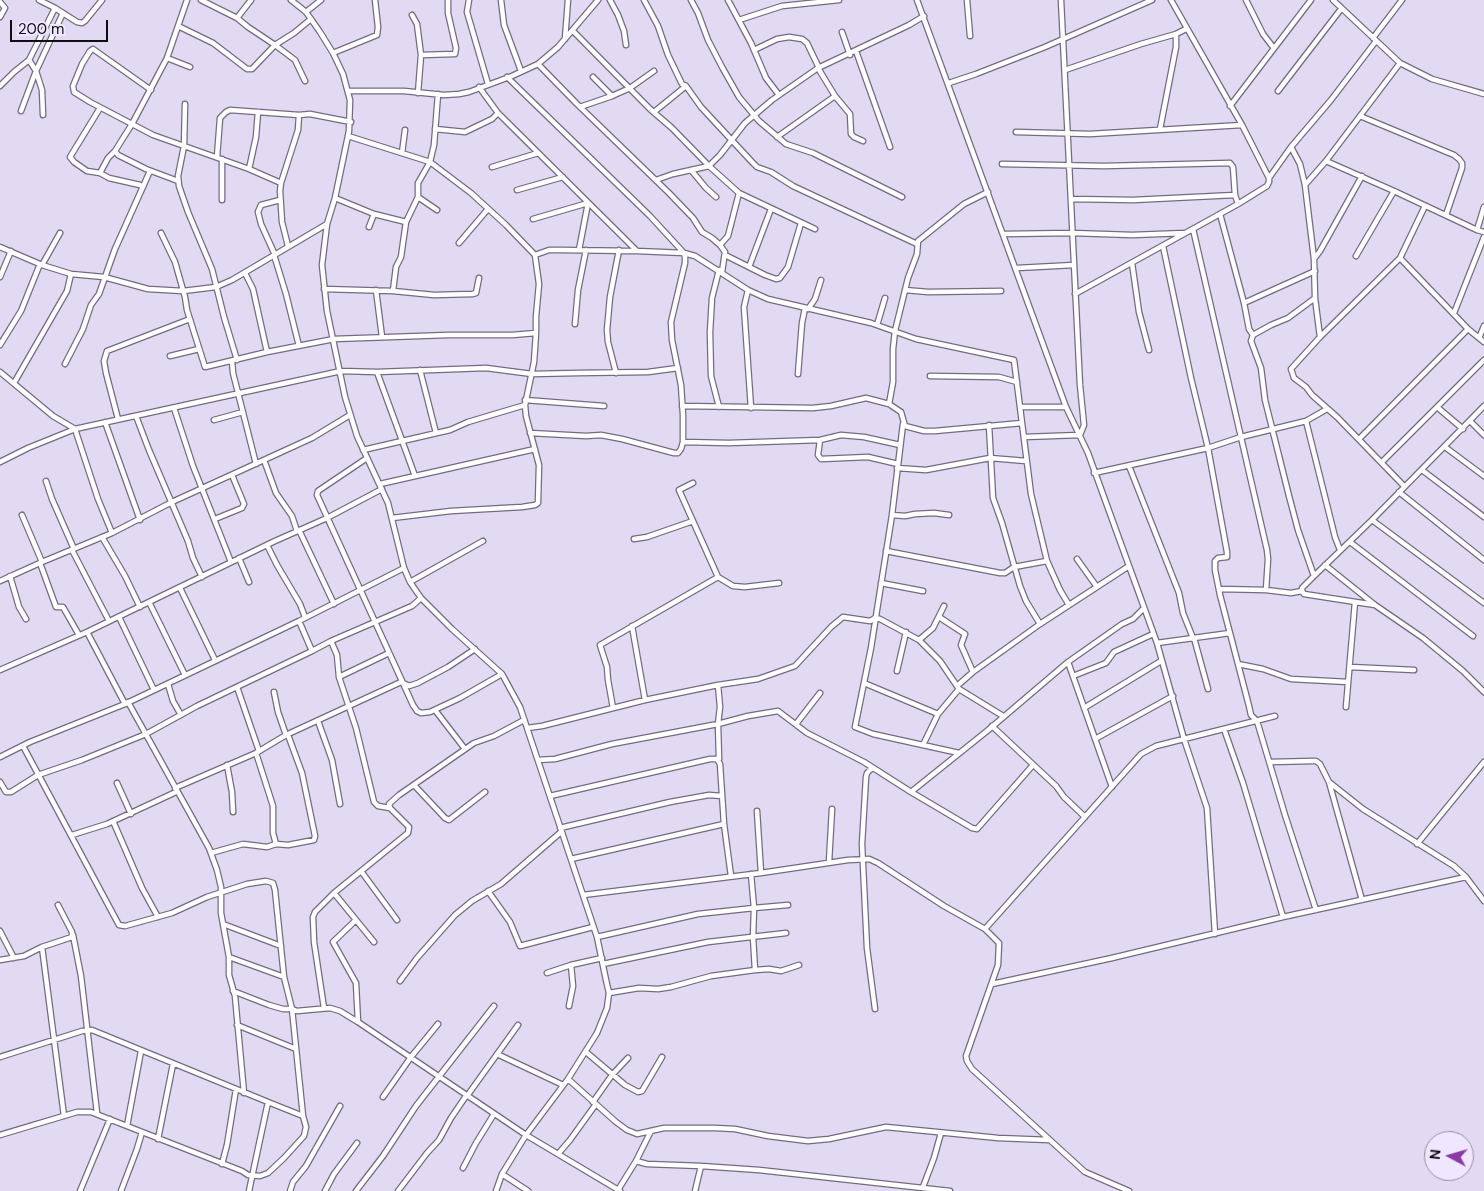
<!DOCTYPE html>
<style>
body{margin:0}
#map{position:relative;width:1484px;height:1191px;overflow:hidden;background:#e2daf2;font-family:"DM Sans",sans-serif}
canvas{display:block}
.north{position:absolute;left:1424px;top:1131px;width:50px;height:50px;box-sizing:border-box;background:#efe7ff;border:1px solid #9690a1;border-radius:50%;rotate:276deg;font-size:14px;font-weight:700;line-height:20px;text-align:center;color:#100e15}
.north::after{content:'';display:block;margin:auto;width:18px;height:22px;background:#8c39a8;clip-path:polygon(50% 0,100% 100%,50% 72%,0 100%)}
.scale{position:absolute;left:10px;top:20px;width:98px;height:22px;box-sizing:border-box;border:2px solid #100e15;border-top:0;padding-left:6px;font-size:15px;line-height:18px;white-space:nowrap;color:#100e15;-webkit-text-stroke:4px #efe7ff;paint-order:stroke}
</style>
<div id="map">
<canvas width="1484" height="1191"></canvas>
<div class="north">N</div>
<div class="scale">200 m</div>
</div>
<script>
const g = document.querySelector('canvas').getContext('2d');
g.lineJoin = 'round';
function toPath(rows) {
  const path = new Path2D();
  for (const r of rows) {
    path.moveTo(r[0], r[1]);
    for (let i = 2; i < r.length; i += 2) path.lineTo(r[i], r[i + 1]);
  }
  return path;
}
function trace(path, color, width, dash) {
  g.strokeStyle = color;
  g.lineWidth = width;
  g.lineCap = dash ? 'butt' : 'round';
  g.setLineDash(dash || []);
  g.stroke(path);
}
const minor = toPath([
 [39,0,55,8,77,22,82,23,85,21,102,0],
 [201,0,237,18,248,27,275,45,294,33,311,19],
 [291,0,306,12,320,32,333,53,343,74,350,100,349,131,335,198,327,224,322,265,327,311,345,397,357,436,388,503,404,568,410,582,421,598,452,629,502,674,520,707,597,937,606,980,609,993,607,1008,597,1033,568,1079,526,1135,502,1174,496,1191],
 [469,0,467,12,488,84],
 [501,0,504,25,521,71],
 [610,0,618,15,624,31,626,45],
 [644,0,658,26,668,55,682,84,686,86,701,107,752,162,757,167,771,172,793,186,917,244],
 [691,0,698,13,708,40,722,67,739,97,759,121,786,144,813,153,902,197],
 [728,0,751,43,766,78,779,95],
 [917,0,1066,407,1088,453,1157,643,1184,739,1207,808,1215,934],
 [967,0,970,36],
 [1246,0,1263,34,1273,47],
 [1333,0,1400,63,1432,79,1484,94],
 [0,2,5,8,0,17],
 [306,12,321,0],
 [412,15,417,24,421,55,418,93],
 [237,18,251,0],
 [739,20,782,6,839,0],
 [178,26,213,43,247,69,252,69,275,45,295,60,305,81],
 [573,31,650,109,672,128,709,166,739,193,815,229],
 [842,32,850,55],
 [1373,38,1402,0],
 [565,39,568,0],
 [754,50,777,39,789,37,802,39,807,43,819,68],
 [856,51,890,147],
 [333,53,377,35,378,27,375,0],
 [421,55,455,54,456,48,448,13,448,0],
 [167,58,190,67],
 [29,60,36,71,42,90,43,115],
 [538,64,577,104,669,193,693,218,702,232,712,238,720,245,725,252,722,272],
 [818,68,835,96,850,114,851,134,854,137,863,141],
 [1065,70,1141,44,1176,34,1186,29],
 [507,77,650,216,684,253,685,257,685,263,671,322,672,340,681,385,683,415,683,442,681,449,678,453,674,453,622,439,601,435,586,436,530,433],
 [593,77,612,96],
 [949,83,976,74,1045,47,1152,0],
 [0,86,14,72,29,60,55,8],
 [479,87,498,113,637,251,684,253,695,256,748,290,768,299,871,323,916,339,1014,360,1031,494,1047,561,1060,590,1069,605],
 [151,90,93,49,90,51,82,64,73,86,74,92,90,102,153,135,249,169,281,183],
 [348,91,404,91,444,95,459,94,469,92,512,76,538,64,558,47,598,0],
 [1278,91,1341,9],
 [185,104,184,146,178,176,179,186,188,212,212,269,224,317,237,360],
 [1230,106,1311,0],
 [580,107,612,96,630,88,654,71],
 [100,108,70,157,74,162,87,171,100,173,109,178,140,185,143,187],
 [21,111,36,71,63,13],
 [654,112,686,86],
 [1360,116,1454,155,1459,159,1462,163,1462,168,1446,215],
 [435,129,465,132,492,119,498,113],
 [1160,129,1176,47,1176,34],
 [1016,132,1090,134,1242,125],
 [348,136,430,162,471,193,506,225,535,255,549,250,561,250,637,251],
 [777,137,835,96],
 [1291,147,1300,164,1305,185,1314,259,1315,298,1320,337],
 [402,153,405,130],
 [217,157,220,118,226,112,230,110,299,115,310,114,351,122],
 [1326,161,1394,191,1477,230],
 [1002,164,1104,166,1230,163,1233,167,1235,195,1238,204],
 [492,167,538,153],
 [249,169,256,137,258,112],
 [691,170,706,188,716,197],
 [100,173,108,158,115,151],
 [1269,178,1291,147,1331,100,1376,41],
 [656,180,673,174,709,166,720,155,745,123,772,100,818,68,909,25,924,16],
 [178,181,146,169,118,155,115,151,132,124,167,58,187,0],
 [1305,185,1326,161,1400,63],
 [517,190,563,177],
 [418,197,437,210],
 [335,198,374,214,406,222,418,197,418,183,430,162,434,145,438,94],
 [1071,199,1133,200,1235,195],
 [222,200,222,159],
 [1484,207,1477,230,1484,232],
 [1220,214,1244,303,1249,329,1253,335],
 [533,219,588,203,579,250],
 [369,227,374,214],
 [1193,229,1267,550,1268,559,1266,590],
 [161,233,175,262,185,297,187,310,205,367,267,352,334,339,448,335,512,335,536,333],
 [1004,234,1072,233,1132,235,1185,233],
 [459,243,488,209],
 [720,245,728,236,739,193],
 [288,246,282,222,280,191,281,183,298,130,299,115],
 [1163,246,1191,378,1208,448,1227,552,1227,557,1218,558,1215,561,1215,570,1220,595,1249,706,1251,715,1257,721,1285,815,1316,910],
 [0,247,42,265,71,274,104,277,148,289,183,291,216,287,232,280,327,224],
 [274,255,286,294,299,346],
 [275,255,261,224,258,212,261,205,280,200],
 [725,255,765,275,776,279,780,278,788,267,801,223],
 [1356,256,1394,191],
 [1400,258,1468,329,1484,342],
 [1314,259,1320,251,1362,176],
 [1132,263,1139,312,1149,350],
 [42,265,60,233],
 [749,267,771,209],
 [1017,268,1074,265],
 [719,270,712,298,710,332,711,376,719,407],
 [245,273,253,289,267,352],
 [0,277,11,251],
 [324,289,393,291,434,295,473,294,476,293,479,278],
 [376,290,382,337],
 [748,290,744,307,751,408],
 [905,290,928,292,1001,291],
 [393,291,396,267,401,257,406,222],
 [1075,294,1238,204,1267,186,1269,182,1269,178,1242,125,1171,0],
 [1244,303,1315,271],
 [808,309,815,299,821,280],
 [1454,313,1484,237],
 [575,324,578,290,586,250],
 [877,325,885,298],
 [1479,338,1484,326],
 [0,345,21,311,40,264],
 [170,356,199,349],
 [232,361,233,373,256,464],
 [65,364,83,329,91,305,99,294,115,249,150,171],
 [420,370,436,433],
 [0,372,53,416,75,429,98,499,112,533],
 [377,372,415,476],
 [616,373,608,342,607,330,610,297,619,250],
 [798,374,802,323,805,308],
 [930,376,999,377,1017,382],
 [14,383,67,291,71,274],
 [525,400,604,406],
 [889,404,893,382,893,349,895,331,908,278,917,254,918,241,964,204,988,192],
 [682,406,813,408,831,406,866,398,889,404,901,412,905,426,924,431,935,431,1022,423],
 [1021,407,1066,407],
 [1437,407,1463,429],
 [174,408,193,466,231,562],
 [136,416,149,450,188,541,193,558,202,577],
 [118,419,106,373,104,361,107,351,190,319],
 [214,420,243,412],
 [1306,421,1335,537,1340,550],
 [1470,421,1484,435],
 [105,422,140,520],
 [903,424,892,515,871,648,855,727,873,734,959,753],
 [989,425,993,498,1002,523,1020,586,1026,601,1040,624],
 [1024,437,1080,435,1084,425,1080,385,1061,0],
 [1359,439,1468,329],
 [820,440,818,455,821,459,868,457,898,464],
 [683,442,729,443,820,440,841,435,864,437,900,445],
 [1445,447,1484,476],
 [363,450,450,430,468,422,525,405],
 [367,458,318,491,317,495,413,705,417,711,421,713,430,712,460,698,502,674],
 [264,460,276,493,292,516,297,531],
 [0,462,28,448,75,429,341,371,377,372,486,368,532,374,578,373,648,372,678,368],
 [1382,462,1484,360],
 [1129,466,1179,593,1183,613,1193,638],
 [897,468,926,470,990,458,1026,461],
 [1422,470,1484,517],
 [1094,473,1208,448,1241,437,1306,421,1327,409],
 [46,481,52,499,74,549],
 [380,484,535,449],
 [1404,486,1337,417,1312,395,1306,387,1294,378,1291,369,1320,337,1400,258,1425,206],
 [1399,492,1484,560],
 [22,515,42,562],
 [892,515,905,516,915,514,934,513,949,515],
 [392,518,451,511,522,507,535,505,538,503,539,465,526,416,525,405,534,362,536,333,536,317,539,284,535,255],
 [215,519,242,508,244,504,232,475],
 [1372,520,1484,603],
 [299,530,334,604],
 [102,537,125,576,140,607],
 [634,539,647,537,693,521],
 [1350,542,1473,636],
 [267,545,277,565,300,604,305,617],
 [72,550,109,621],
 [886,551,1000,573,1005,573,1014,567,1047,561],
 [239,558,249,582],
 [1077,559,1097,587],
 [40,563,56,607,63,607,79,635],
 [1325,565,1375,605,1423,638,1463,671,1484,692],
 [10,576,19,607,26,619],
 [1314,576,1298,530,1289,496,1265,400,1261,368,1251,341,1253,335,1271,325,1288,318,1315,298],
 [718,577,733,586,745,587,779,583],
 [0,581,42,562,112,533,172,502,312,438,350,415],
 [410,582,483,541],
 [881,583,923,591],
 [180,588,215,660],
 [1220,589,1266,590,1291,593,1302,591],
 [149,602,185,675],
 [1375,605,1304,594,1302,591,1302,588,1314,576,1372,520,1484,406],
 [119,617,154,690],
 [939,617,965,634,961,645,973,672],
 [299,621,312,651,331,641],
 [632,626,645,700],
 [87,632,125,704],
 [1194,638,1208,689],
 [919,640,933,628,944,606],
 [1157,643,1230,633],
 [1068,662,1112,787],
 [1238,664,1263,669,1291,679,1348,682],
 [1350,667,1414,670],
 [0,670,87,632,275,541,327,518,382,489],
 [897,671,906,632],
 [1073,676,1106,663,1114,652,1153,634],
 [339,677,389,653],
 [864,683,938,714],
 [168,684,173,701,181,715],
 [957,686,973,672,1040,624,1129,566],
 [237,687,259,751],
 [274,692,278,712,286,735],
 [128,702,209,848,217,870,221,887,221,913,229,957,229,975,235,996,244,1093],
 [1346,707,1355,602],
 [613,708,608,680,607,667,600,645,718,577,679,490,693,483],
 [1084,708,1161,661],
 [435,710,465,749],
 [318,721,332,760,340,804],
 [796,724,820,693],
 [992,726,1056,786,1064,797,1085,817],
 [527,728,542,726,645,700,718,685],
 [1224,729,1243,783,1283,917],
 [1095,739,1173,696],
 [923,745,938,714,959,689],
 [23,746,119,925,125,926,172,913,207,897,247,884,266,881,273,883,275,890,284,977,292,1009,283,1009,269,1005,233,991],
 [256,753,273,806,273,833,276,844,288,845,314,840,315,836,302,773,288,735],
 [0,757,30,742,125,704,299,621,404,568],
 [719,759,718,724,720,707,718,685,758,679,795,666,831,627,843,617,870,621,875,618,880,619,919,640,940,661,959,689,1003,716],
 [538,760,555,759,612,744,718,724,748,716,778,711,807,733,864,762,911,792,987,731,1068,662,1122,624,1133,619,1144,608],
 [1270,762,1313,761,1316,761,1320,764,1329,782,1362,900],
 [227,765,232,792,233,812],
 [872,768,867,773,866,777,862,844,867,948,875,1009],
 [0,782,6,792,11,792,38,775,82,760,146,734,197,706,312,651],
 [1329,782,1363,809,1454,866,1466,877,1484,901],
 [117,783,131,814],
 [414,785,445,818,449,820,485,792],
 [175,788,256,753,286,735,401,682,409,686,418,683,448,667,475,649],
 [911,792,972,828,977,829,1033,765],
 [550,796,710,759,717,759,720,764,724,824,731,876],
 [390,808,378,806,374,802,356,728,339,677,337,655,331,641,412,606,421,598],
 [757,811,761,873],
 [113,821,142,888,158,917],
 [560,828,670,802,709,795,722,796],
 [72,835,107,824,176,792],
 [1417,844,1484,762],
 [211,853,243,844,267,847,276,844],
 [571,859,724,824],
 [829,862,832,809],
 [361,871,397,920],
 [751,874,754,908,788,905],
 [488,891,510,922,520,946,593,927],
 [334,893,374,942],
 [583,895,761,873,848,860,869,859,878,863,944,906,985,929,999,943,998,965,966,1056,967,1061,972,1069,1085,1172,1129,1191],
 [356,920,333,942,356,983,358,1022],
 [223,924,281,946],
 [985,929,1141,754,1156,746,1275,716],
 [0,931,14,958],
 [73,935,81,976,97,1113],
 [597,937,698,914,754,908,753,937,755,970],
 [42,947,64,1116],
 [229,957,284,977],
 [0,960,24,956,42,947,72,937,72,932,58,905],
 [603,964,708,942,786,933],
 [547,973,571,965],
 [400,981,417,958,455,915,472,901,501,884,561,832],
 [992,984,1112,958,1283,917,1466,877],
 [609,993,639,988,658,989,671,987,711,976,755,970,769,969,781,971,799,965],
 [569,1006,573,986,571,965,602,958],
 [324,1008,314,942,313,917,315,912,334,893,408,833,409,827,390,808,389,804,399,795,474,743,494,736,524,720],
 [237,1025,296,1049],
 [586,1052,625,1085,638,1092,642,1091,662,1057],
 [497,1054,563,1085],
 [0,1057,82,1031,92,1030,268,1102],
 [568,1079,616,1122,627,1130,637,1134,664,1128,715,1128,735,1129,768,1136,808,1141,829,1139,886,1127,998,1138,1049,1140],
 [467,1096,518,1025],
 [383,1097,411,1057,438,1024],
 [593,1102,612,1075,628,1058],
 [127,1126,141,1051],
 [0,1135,77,1112,91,1112,242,1171,248,1175,260,1176,268,1173,284,1158,304,1136,306,1127,303,1116],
 [158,1139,173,1064],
 [558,1154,570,1140,596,1104],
 [636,1161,651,1131],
 [222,1164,227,1145,236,1089],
 [463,1168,476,1143,494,1114],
 [502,1174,528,1191],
 [923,1187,934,1158,941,1133],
 [618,1190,636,1161,647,1164,701,1166,759,1170,950,1191],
 [80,1191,110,1119],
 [121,1191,137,1149,142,1132],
 [249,1191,268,1102,303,1116,292,1009,297,1011,330,1008,340,1011,358,1022,526,1135,620,1191],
 [290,1191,293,1182,306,1166,340,1106],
 [325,1191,334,1174,357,1143],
 [356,1191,383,1156,416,1106,494,1006],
 [398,1191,427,1153,439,1140,451,1118,466,1096],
 [695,1191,701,1166]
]);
trace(minor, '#736c80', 7);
trace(minor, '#fff', 4.5);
</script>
